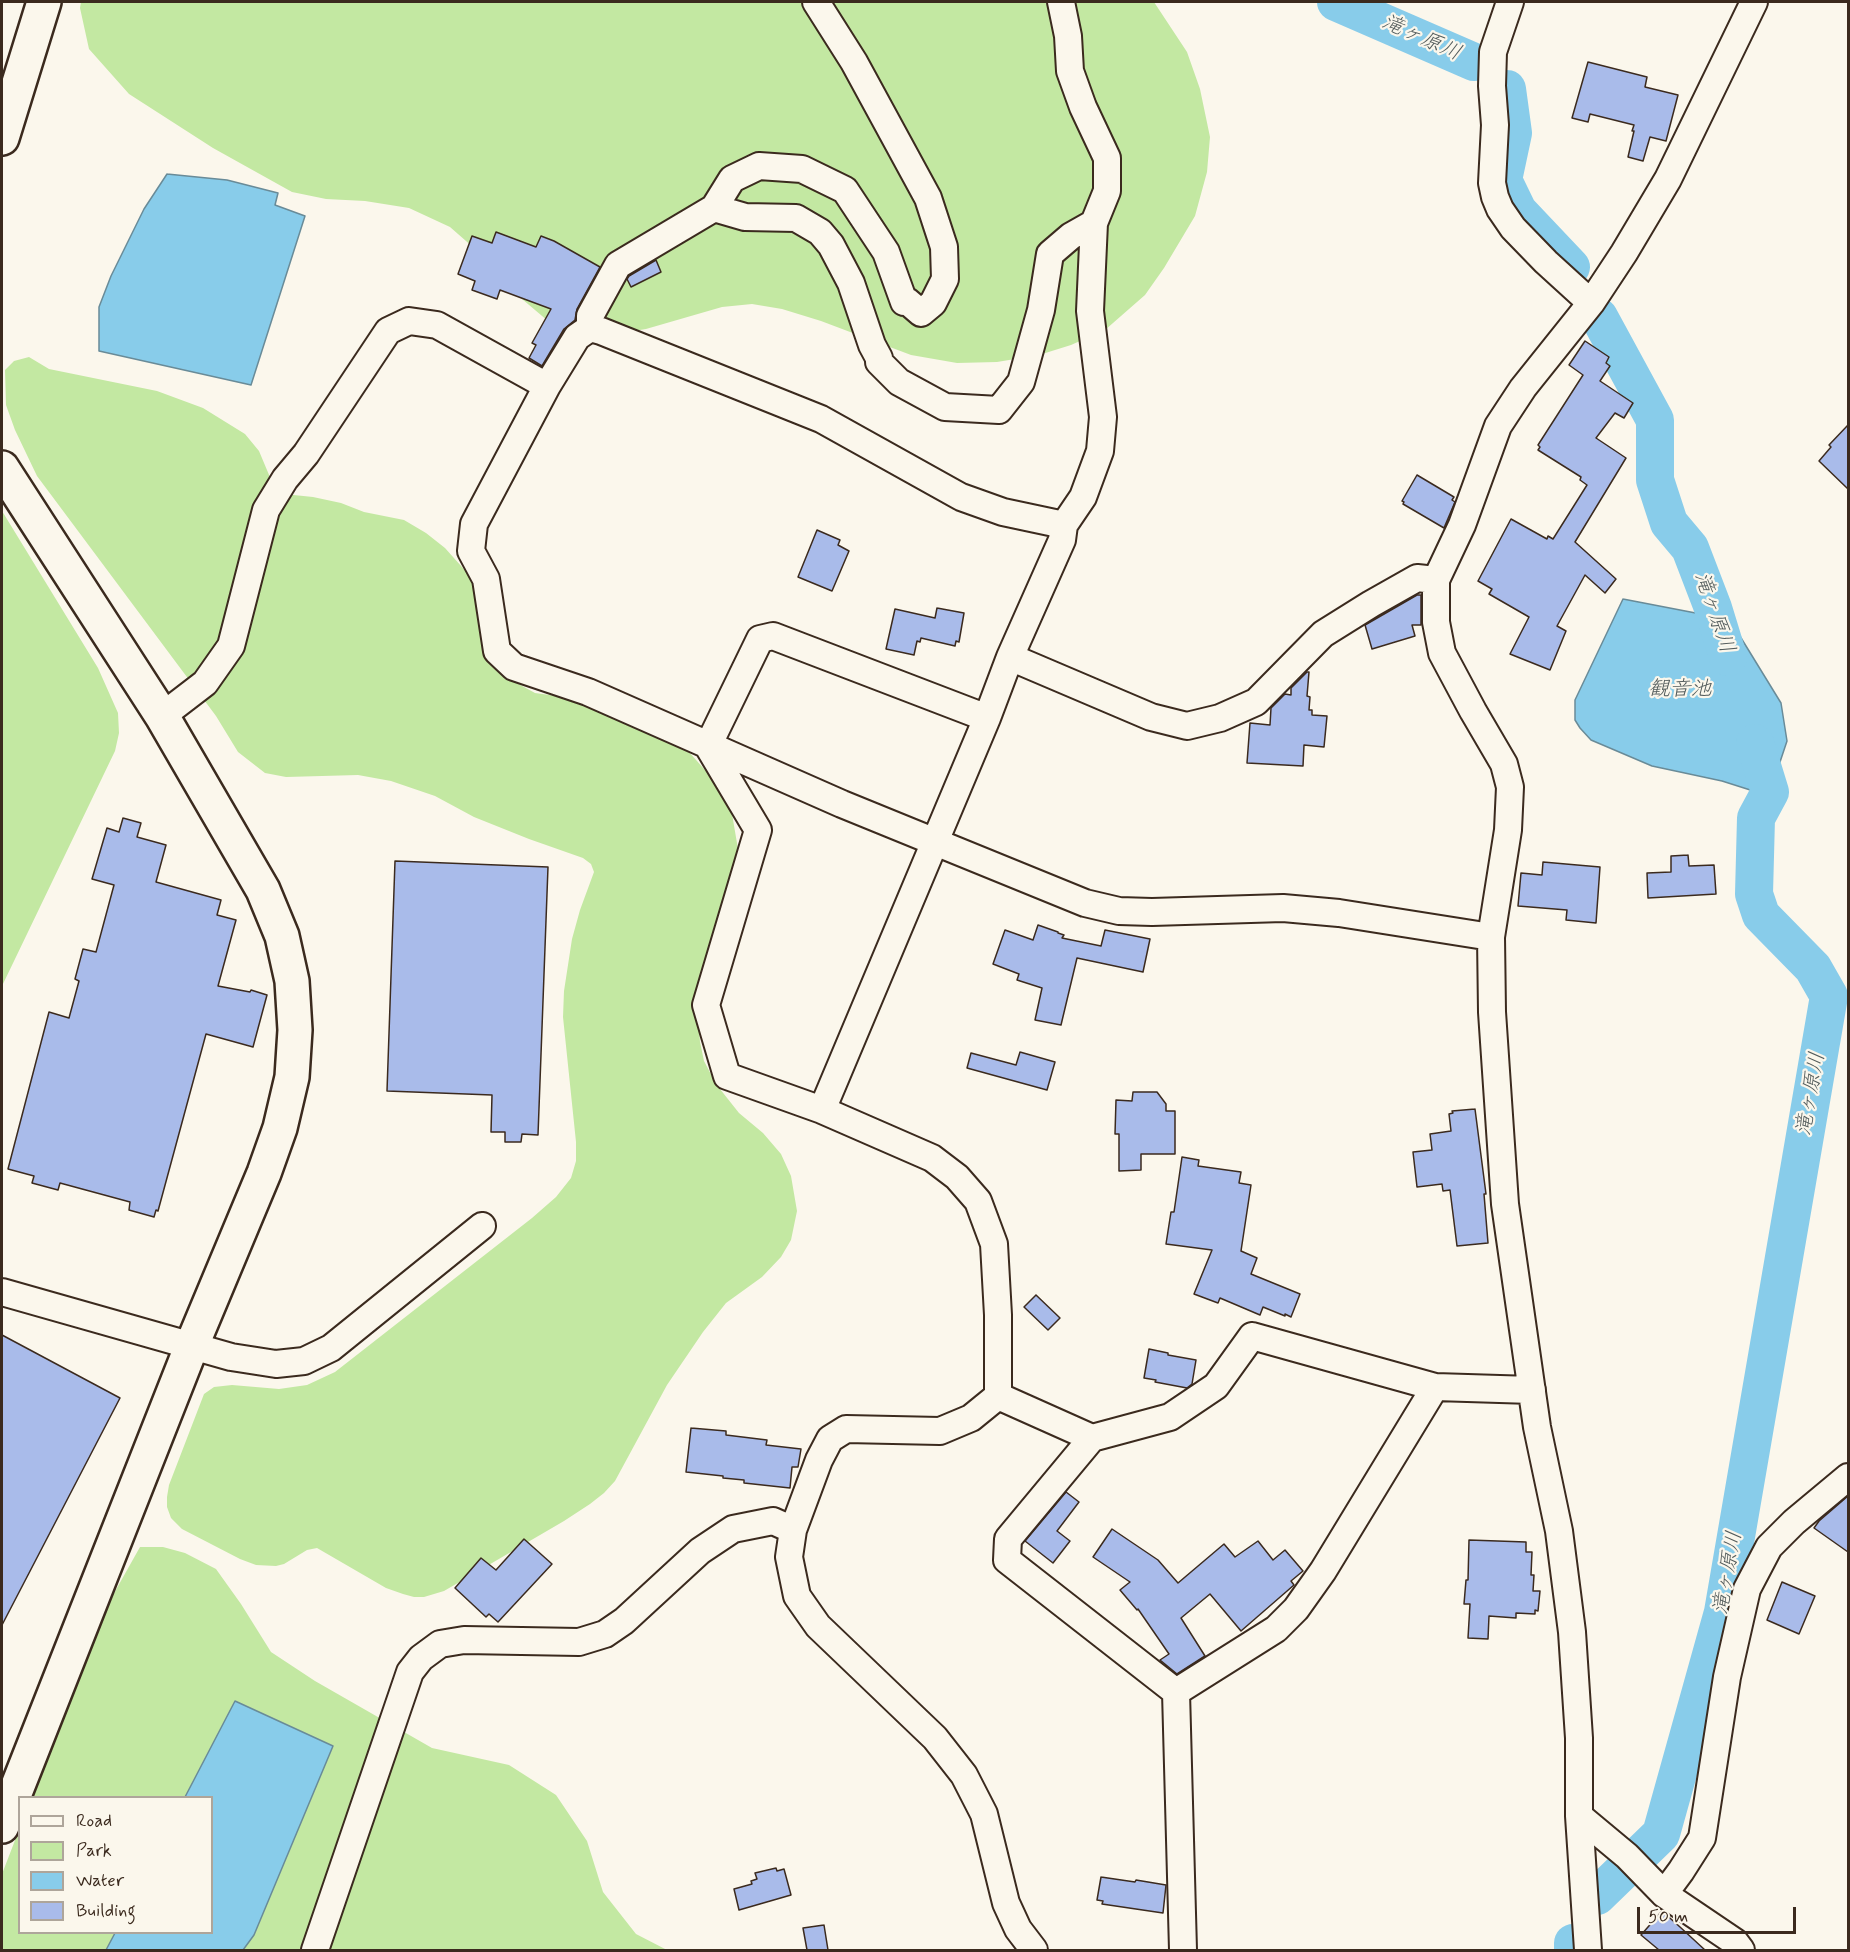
<!DOCTYPE html>
<meta charset="utf-8">
<style>
body{margin:0}
#map{position:relative;width:1850px;height:1952px;overflow:hidden;background:#fbf7ec;font-family:Mynerve,sans-serif}
canvas{display:block}
.frame{position:absolute;inset:0;border:3px solid #3b2a1e;pointer-events:none}
.legend{position:absolute;left:18px;top:1796px;width:195px;height:138px;box-sizing:border-box;background:#fbf7ec;border:2px solid #aea59a;margin:0;padding:8px 10px;list-style:none;font-size:18px;color:#3b2a1e}
.legend li{display:flex;align-items:center;gap:12px;height:30px}
.legend b{width:30px;border:2px solid #aea59a}
.scale{position:absolute;left:1637px;top:1907px;width:159px;height:27px;box-sizing:border-box;border:3px solid #3b2a1e;border-top:0;padding-left:8px;font-size:18px;line-height:21px;white-space:nowrap;color:#3b2a1e;-webkit-text-stroke:4px #fbf7ec;paint-order:stroke}
</style>
<div id="map">
<canvas width="1850" height="1952"></canvas>
<div class="frame"></div>
<ul class="legend">
<li><b style="height:8px;background:#fbf7ec"></b>Road</li>
<li><b style="height:16px;background:#c3e8a2"></b>Park</li>
<li><b style="height:16px;background:#88ccea"></b>Water</li>
<li><b style="height:16px;background:#a9bbea"></b>Building</li>
</ul>
<div class="scale">50 m</div>
</div>
<script>
const g = document.querySelector('canvas').getContext('2d');
g.lineJoin = 'round';
function fillPath(path, color) {
  g.fillStyle = color;
  g.fill(path, 'evenodd');
}
function toPath(rows) {
  const path = new Path2D();
  for (const r of rows) {
    path.moveTo(r[0], r[1]);
    for (let i = 2; i < r.length; i += 2) path.lineTo(r[i], r[i + 1]);
  }
  return path;
}
function trace(path, color, width, dash) {
  g.strokeStyle = color;
  g.lineWidth = width;
  g.lineCap = dash ? 'butt' : 'round';
  g.setLineDash(dash || []);
  g.stroke(path);
}
function label(font, color, halo, rows, align = 'center') {
  g.font = font + ' Mynerve,"Klee One",sans-serif';
  g.lineWidth = 4.5;
  g.setLineDash([]);
  g.textBaseline = 'middle';
  g.strokeStyle = halo;
  g.fillStyle = color;
  for (const [text, x, y, turn = 0] of rows) {
    g.save();
    g.translate(x, y);
    g.rotate((+turn || 0) * Math.PI / 180);
    g.textAlign = isNaN(turn) ? turn : align;
    if (halo) g.strokeText(text, 0, 0);
    g.fillText(text, 0, 0);
    g.restore();
  }
}
fillPath(toPath([
 [81,2,1154,2,1187,52,1200,89,1210,137,1207,172,1195,216,1164,268,1145,295,1105,330,1071,345,1039,355,997,362,957,363,911,355,821,321,782,309,752,304,722,307,646,329,608,335,586,335,548,321,522,299,474,248,450,227,409,208,365,201,326,199,292,192,213,148,129,94,89,49,80,8],
 [29,357,49,369,157,391,203,408,245,434,259,451,272,482,284,494,313,497,341,503,364,512,404,520,426,533,445,548,470,576,503,672,513,681,535,693,579,699,689,752,712,778,731,808,738,849,700,985,698,1015,700,1042,704,1061,716,1084,739,1113,763,1133,781,1154,791,1176,797,1211,791,1240,781,1257,762,1277,726,1303,703,1332,667,1385,615,1481,604,1493,590,1504,564,1521,444,1591,424,1597,414,1597,403,1594,386,1588,317,1548,307,1550,284,1564,276,1566,256,1565,240,1559,182,1529,171,1518,167,1507,167,1497,169,1485,204,1394,214,1387,232,1385,279,1389,307,1385,335,1372,532,1218,556,1197,571,1178,576,1161,576,1142,563,1017,564,991,572,939,580,910,594,872,591,864,583,858,529,839,474,817,435,796,391,781,358,775,286,777,265,773,238,752,216,716,37,476,15,430,6,405,5,370,14,361],
 [2,511,98,668,118,713,119,733,115,751,2,986],
 [140,1547,163,1547,185,1553,216,1569,241,1604,271,1652,315,1681,432,1748,509,1765,556,1795,587,1841,603,1892,636,1934,667,1950,2,1950,2,1874,19,1830,20,1932,212,1932,212,1798,32,1797,104,1611]
]), '#c3e8a2');
const water = toPath([
 [167,174,227,180,278,193,275,205,305,216,251,385,99,351,99,307,111,276,144,209,167,174],
 [1623,599,1706,615,1719,602,1781,703,1787,741,1770,792,1766,795,1722,781,1652,766,1591,740,1580,728,1575,720,1575,700,1623,599],
 [235,1701,333,1746,254,1935,243,1950,106,1950,115,1933,212,1932,212,1798,185,1797,235,1701]
]);
fillPath(water, '#88ccea');
trace(water, '#698b98', 1.5);
trace(toPath([
 [1336,2,1474,62],
 [1507,89,1513,133,1503,180,1518,211,1571,267],
 [1599,317,1655,420,1655,480,1669,523,1690,548,1713,608,1728,657],
 [1597,1896,1661,1834,1723,1612,1829,996,1813,968,1761,915,1754,894,1756,818,1770,792,1755,743],
 [1573,1943,1573,1950]
]), '#88ccea', 38);
const building = toPath([
 [1588,62,1647,77,1645,87,1678,95,1666,141,1650,137,1643,161,1628,157,1634,131,1632,131,1634,125,1590,114,1588,122,1572,118,1588,62],
 [496,232,536,247,541,236,554,241,600,267,577,309,575,320,564,329,542,366,529,358,536,345,532,343,551,309,500,290,497,299,472,290,475,281,458,274,472,236,492,243,496,232],
 [656,260,661,272,631,287,627,279,629,276,656,260],
 [1585,341,1609,357,1606,363,1610,366,1600,381,1633,403,1624,418,1615,413,1596,438,1626,458,1575,542,1616,579,1605,593,1585,575,1557,626,1566,631,1550,670,1510,654,1529,617,1489,594,1492,589,1478,581,1511,519,1547,539,1548,536,1553,539,1587,485,1580,480,1581,477,1538,450,1540,447,1538,445,1583,375,1569,365,1585,341],
 [1848,425,1848,489,1819,461,1831,447,1829,445,1848,425],
 [1417,475,1454,497,1452,500,1455,502,1444,528,1403,504,1404,502,1402,501,1417,475],
 [817,530,840,540,838,545,849,551,832,591,798,577,817,530],
 [1417,595,1421,595,1421,625,1412,625,1415,636,1372,649,1365,625,1417,595],
 [937,608,964,613,959,642,956,641,955,646,921,638,920,642,917,641,914,655,886,649,895,609,935,618,937,608],
 [1307,672,1309,672,1307,696,1310,697,1309,710,1312,710,1312,715,1327,716,1324,747,1304,745,1303,766,1247,763,1250,723,1270,725,1271,708,1285,694,1291,695,1291,688,1307,672],
 [123,818,141,823,137,837,166,845,156,882,221,900,217,915,236,920,218,986,250,992,251,990,267,995,253,1047,206,1034,158,1211,156,1210,154,1217,129,1210,130,1202,60,1183,58,1190,32,1183,34,1176,8,1169,49,1012,69,1018,79,981,75,979,83,949,96,952,114,885,92,879,107,828,119,832,123,818],
 [1688,855,1689,866,1714,865,1716,894,1648,898,1647,873,1671,872,1671,856,1688,855],
 [395,861,548,867,538,1135,522,1134,521,1142,505,1142,505,1132,491,1132,492,1095,387,1091,395,861],
 [1543,862,1600,867,1596,923,1566,920,1567,910,1518,906,1521,873,1542,875,1543,862],
 [1038,925,1058,932,1058,933,1064,935,1062,938,1101,946,1105,930,1150,939,1143,972,1077,958,1061,1025,1035,1020,1042,988,1017,980,1019,974,993,964,1005,930,1033,940,1038,925],
 [1020,1052,1055,1062,1047,1090,967,1068,971,1053,1016,1065,1020,1052],
 [1133,1092,1157,1092,1166,1104,1166,1111,1175,1111,1175,1154,1141,1154,1141,1170,1119,1171,1119,1134,1115,1134,1116,1100,1132,1101,1133,1092],
 [1475,1109,1486,1194,1484,1194,1488,1243,1457,1246,1450,1190,1443,1191,1442,1184,1417,1187,1413,1152,1432,1150,1430,1134,1451,1131,1449,1114,1453,1113,1452,1111,1475,1109],
 [1182,1157,1199,1160,1198,1166,1241,1172,1239,1183,1251,1185,1241,1251,1257,1258,1251,1274,1300,1294,1291,1317,1285,1314,1285,1316,1263,1307,1260,1315,1220,1298,1218,1303,1194,1294,1212,1250,1166,1244,1171,1212,1174,1212,1182,1157],
 [1036,1295,1060,1318,1048,1330,1024,1307,1036,1295],
 [2,1335,120,1398,2,1625,2,1335],
 [1149,1349,1168,1353,1168,1355,1196,1360,1192,1384,1187,1388,1155,1382,1156,1380,1144,1378,1149,1349],
 [691,1428,726,1431,726,1435,767,1440,766,1445,801,1449,798,1467,792,1467,790,1488,744,1483,744,1480,723,1478,723,1476,686,1472,691,1428],
 [1066,1492,1079,1502,1057,1531,1070,1541,1053,1563,1025,1541,1066,1492],
 [1848,1496,1848,1552,1814,1528,1819,1521,1848,1496],
 [1112,1529,1158,1560,1178,1583,1224,1544,1235,1557,1258,1541,1273,1560,1285,1550,1303,1571,1291,1581,1294,1585,1241,1631,1210,1594,1181,1618,1205,1656,1177,1674,1160,1660,1169,1654,1138,1609,1137,1610,1120,1590,1130,1582,1093,1557,1112,1529],
 [524,1539,552,1564,498,1622,489,1614,486,1617,455,1588,481,1558,496,1570,524,1539],
 [1469,1540,1526,1542,1526,1552,1532,1552,1531,1575,1534,1575,1533,1591,1540,1591,1538,1611,1535,1610,1535,1614,1516,1613,1516,1618,1489,1616,1488,1639,1468,1638,1470,1604,1464,1604,1466,1580,1468,1580,1469,1540],
 [1782,1582,1815,1596,1799,1634,1767,1620,1782,1582],
 [776,1868,777,1871,784,1869,791,1895,739,1910,734,1889,752,1884,751,1881,757,1879,755,1873,776,1868],
 [1101,1877,1135,1882,1136,1880,1166,1885,1163,1913,1102,1904,1103,1901,1097,1900,1101,1877],
 [1662,1911,1680,1927,1705,1950,1659,1950,1641,1935,1662,1911],
 [824,1925,828,1950,807,1950,803,1928,824,1925]
]);
fillPath(building, '#a9bbea');
trace(building, '#3b2a1e', 1.5);
const street = toPath([
 [1510,2,1493,52,1492,86,1495,125,1492,183,1495,197,1500,209,1513,228,1546,262,1591,303],
 [714,208,745,217,796,218,820,232,831,245,851,283,872,345,879,358,879,362,899,382,945,407,999,410,1021,382,1041,310,1050,254,1071,236,1094,223],
 [590,328,590,316,618,265,714,208,732,179,759,166,802,169,845,190,886,252,904,302,907,301,921,313,933,303,945,279,944,247,928,198,854,62,816,2],
 [1064,525,1003,512,961,497,821,419,601,331,590,328,577,337,547,386,474,524,471,551,486,579,497,651,514,667,588,692,842,804,1085,903,1119,911,1152,912,1283,908,1339,913,1491,937],
 [1010,657,1062,540,1064,525,1083,497,1100,451,1103,417,1090,311,1094,223,1107,191,1107,158,1083,107,1070,71,1068,36,1061,2],
 [162,716,205,683,231,646,266,510,285,479,306,454,388,331,409,321,437,325,547,386],
 [822,1110,727,1076,706,1005,758,830,708,746,760,639,773,636,987,718],
 [2,1292,231,1357,276,1364,304,1361,331,1348,482,1226],
 [1252,1336,1435,1387,1323,1571,1296,1609,1276,1629,1176,1692,1007,1560,1008,1539,1092,1438,1170,1417,1216,1386,1252,1336],
 [1435,1387,1532,1390],
 [998,1396,1092,1438],
 [1176,1692,1183,1950],
 [1579,1816,1588,1950],
 [1664,1894,1681,1871,1702,1838,1727,1677,1747,1589,1769,1547,1794,1522,1848,1477],
 [315,1950,410,1672,421,1658,440,1644,464,1640,579,1642,605,1634,624,1621,700,1551,733,1529,773,1521,793,1530],
 [1034,1950,1018,1929,1006,1903,984,1814,964,1775,935,1738,818,1626,797,1596,789,1557,793,1530,819,1460,830,1439,846,1429,940,1431,971,1418,998,1396,998,1315,994,1244,978,1201,957,1177,932,1158,822,1110,987,718,1010,657,1151,717,1187,726,1220,718,1256,702,1323,634,1371,604,1417,578,1436,580],
 [1741,1950,1735,1942,1664,1894,1627,1856,1579,1816,1579,1738,1572,1632,1559,1531,1537,1427,1505,1204,1492,1012,1491,937,1508,830,1510,787,1504,764,1473,711,1442,653,1436,622,1436,580,1462,525,1498,426,1523,388,1591,303,1624,253,1668,179,1754,2]
]);
const secondary = toPath([
 [2,138,44,2],
 [2,468,162,716,263,890,282,936,292,981,295,1030,292,1077,280,1128,264,1173,192,1345,2,1826]
]);
trace(street, '#3b2a1e', 30);
trace(secondary, '#3b2a1e', 38);
trace(street, '#fbf7ec', 26);
trace(secondary, '#fbf7ec', 33);
label('italic 21px', '#525b5b', '#fbf7ec', [
 ["滝ヶ原川",1421,39,24],
 ["滝ヶ原川",1713,613,71],
 ["観音池",1680,691],
 ["滝ヶ原川",1812,1094,-80],
 ["滝ヶ原川",1729,1573,-80]
]);
</script>
